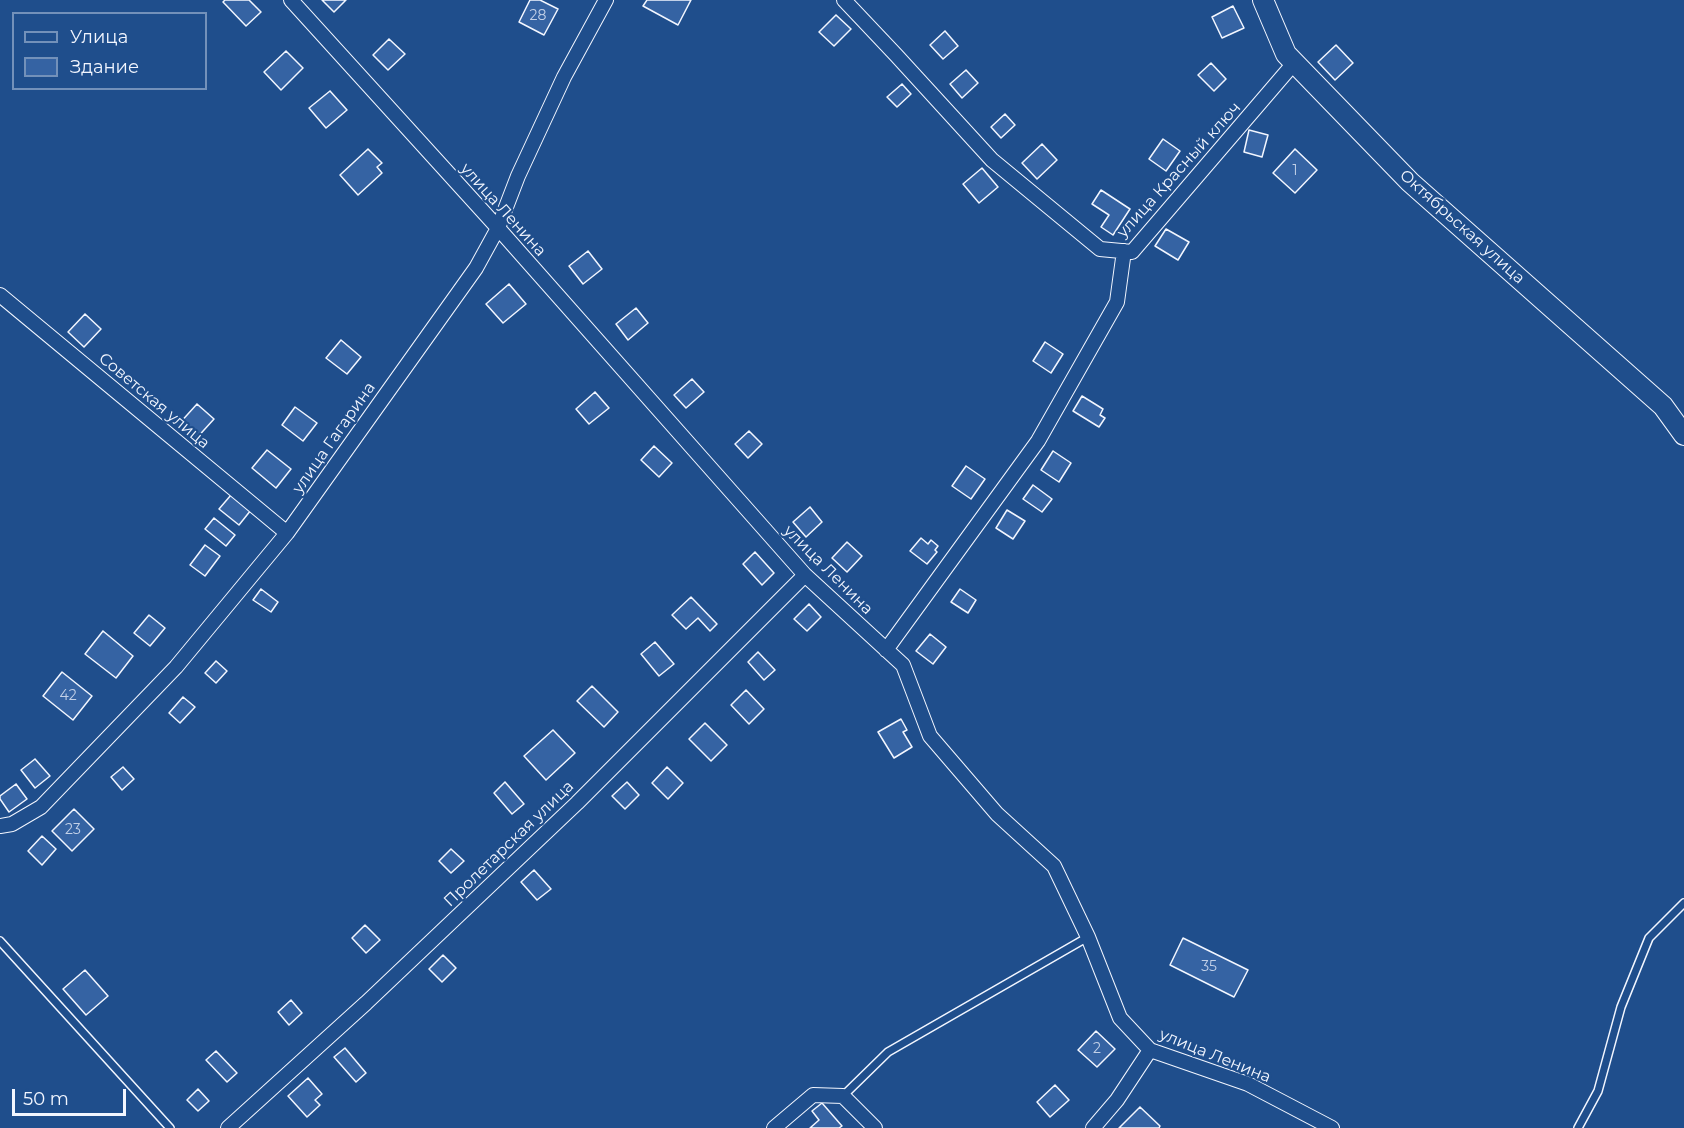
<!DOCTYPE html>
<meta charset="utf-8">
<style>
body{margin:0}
#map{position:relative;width:1684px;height:1128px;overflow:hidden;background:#1f4e8c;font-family:Montserrat,sans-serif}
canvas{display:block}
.legend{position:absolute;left:12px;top:12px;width:195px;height:78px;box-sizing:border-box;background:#1f4e8c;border:2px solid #7391ba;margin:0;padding:8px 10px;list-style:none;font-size:18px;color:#f2f6ff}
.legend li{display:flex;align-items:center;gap:12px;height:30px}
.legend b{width:30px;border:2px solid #7391ba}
.scale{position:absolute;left:12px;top:1089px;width:114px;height:27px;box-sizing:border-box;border:3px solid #f2f6ff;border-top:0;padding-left:8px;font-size:18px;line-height:21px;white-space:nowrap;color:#f2f6ff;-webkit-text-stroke:4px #1f4e8c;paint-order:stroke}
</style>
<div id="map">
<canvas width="1684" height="1128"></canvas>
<ul class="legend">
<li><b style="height:8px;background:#1f4e8c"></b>Улица</li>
<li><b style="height:16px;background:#3563a3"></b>Здание</li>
</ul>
<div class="scale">50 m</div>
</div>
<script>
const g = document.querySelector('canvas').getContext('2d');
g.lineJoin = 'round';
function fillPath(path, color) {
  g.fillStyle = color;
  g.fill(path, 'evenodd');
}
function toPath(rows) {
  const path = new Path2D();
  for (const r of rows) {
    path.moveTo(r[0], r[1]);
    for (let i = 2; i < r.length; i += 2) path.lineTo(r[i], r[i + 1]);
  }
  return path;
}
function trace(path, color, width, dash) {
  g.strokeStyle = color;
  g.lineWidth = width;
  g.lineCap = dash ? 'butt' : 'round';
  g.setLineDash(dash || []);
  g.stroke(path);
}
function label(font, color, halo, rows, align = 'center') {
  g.font = font + ' Montserrat,sans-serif';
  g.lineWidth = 4.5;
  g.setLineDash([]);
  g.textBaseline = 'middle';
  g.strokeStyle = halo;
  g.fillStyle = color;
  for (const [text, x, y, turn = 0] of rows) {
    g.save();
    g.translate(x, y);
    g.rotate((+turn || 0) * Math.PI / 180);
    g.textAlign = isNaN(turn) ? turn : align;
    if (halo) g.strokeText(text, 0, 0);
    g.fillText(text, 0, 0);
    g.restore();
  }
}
const building = toPath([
 [225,0,249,0,261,12,246,26,223,2,225,0],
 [322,0,346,0,334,12,322,0],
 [530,0,540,0,558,9,544,35,519,22,530,0],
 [647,0,691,0,678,25,643,6,647,0],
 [1233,6,1244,28,1222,38,1212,17,1233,6],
 [836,15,851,29,834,46,819,32,836,15],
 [945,31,958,46,943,59,930,45,945,31],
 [389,39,405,54,388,70,373,55,389,39],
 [1336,45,1353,63,1335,80,1318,62,1336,45],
 [286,51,303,68,281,90,264,72,286,51],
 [1211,63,1226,79,1214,91,1198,75,1211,63],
 [966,70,978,83,962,98,950,84,966,70],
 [902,84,911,94,897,107,887,97,902,84],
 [330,91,347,110,326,128,309,108,330,91],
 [1005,114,1015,125,1001,138,991,127,1005,114],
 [1249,130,1268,135,1262,157,1244,152,1249,130],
 [1163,139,1180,151,1166,171,1149,159,1163,139],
 [1042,144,1057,160,1037,179,1022,163,1042,144],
 [368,149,382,163,377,167,382,173,358,195,340,175,368,149],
 [1295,149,1317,170,1295,193,1273,173,1295,149],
 [982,168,998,187,979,203,963,184,982,168],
 [1101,190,1130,209,1113,235,1101,227,1109,215,1092,204,1101,190],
 [1166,229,1189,242,1178,260,1155,246,1166,229],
 [588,251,602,269,583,284,569,266,588,251],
 [509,284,526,304,503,323,486,304,509,284],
 [636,308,648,323,628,340,616,324,636,308],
 [85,314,101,329,84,347,68,332,85,314],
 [341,340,361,357,347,374,326,358,341,340],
 [1045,342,1063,354,1051,373,1033,361,1045,342],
 [692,379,704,392,686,408,674,395,692,379],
 [595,392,609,408,589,424,576,409,595,392],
 [1082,396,1103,409,1100,415,1105,418,1099,427,1073,411,1082,396],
 [197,404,214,419,194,441,178,425,197,404],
 [295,407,317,423,303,441,282,425,295,407],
 [749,431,762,444,748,458,735,444,749,431],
 [654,446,672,463,659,477,641,460,654,446],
 [267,450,291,469,276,488,252,468,267,450],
 [1053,451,1071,463,1059,482,1041,470,1053,451],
 [966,466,985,479,971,499,952,486,966,466],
 [1033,485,1052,499,1042,512,1023,499,1033,485],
 [231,495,251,510,239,525,219,509,231,495],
 [810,507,822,522,806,537,793,522,810,507],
 [1007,510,1025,521,1013,539,996,528,1007,510],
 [214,518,235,535,226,546,205,529,214,518],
 [921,538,928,544,931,540,938,546,935,550,937,552,927,564,910,551,921,538],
 [847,542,862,556,847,572,832,558,847,542],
 [205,545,220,556,205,576,190,565,205,545],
 [755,552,774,573,762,585,743,564,755,552],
 [261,589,278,602,271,612,253,600,261,589],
 [960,589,976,600,968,613,951,602,960,589],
 [691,597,717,624,710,631,698,618,686,629,672,615,691,597],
 [809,604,821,617,807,631,794,619,809,604],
 [149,615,165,628,150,646,134,633,149,615],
 [103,631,133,656,116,678,85,654,103,631],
 [930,634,946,647,933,664,916,651,930,634],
 [655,642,674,664,659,676,641,654,655,642],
 [758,652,775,670,764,680,748,662,758,652],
 [216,661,227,671,216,683,205,673,216,661],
 [62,672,92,696,73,720,43,696,62,672],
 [592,686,618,712,604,727,577,701,592,686],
 [746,690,764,709,749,724,731,705,746,690],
 [183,697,195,707,180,723,169,713,183,697],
 [901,719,907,730,903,732,912,747,894,758,878,732,901,719],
 [705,723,727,745,711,761,689,739,705,723],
 [553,730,575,753,546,780,524,756,553,730],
 [35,759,50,776,35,788,21,770,35,759],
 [123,767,134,779,122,790,111,777,123,767],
 [667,767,683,783,668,799,652,783,667,767],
 [505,782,524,804,512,814,494,793,505,782],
 [627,782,639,795,625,809,612,796,627,782],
 [16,784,27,799,9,812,0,799,0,796,16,784],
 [74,809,94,829,72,851,52,831,74,809],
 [42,836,56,849,42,865,28,851,42,836],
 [451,849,464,861,451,873,439,861,451,849],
 [534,870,551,889,537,900,521,882,534,870],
 [365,925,380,940,366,953,352,938,365,925],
 [1183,938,1248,970,1234,997,1170,965,1183,938],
 [443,955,456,968,442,982,429,969,443,955],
 [85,970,108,996,86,1015,63,989,85,970],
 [291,1000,302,1013,289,1025,278,1012,291,1000],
 [1096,1031,1115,1049,1097,1067,1078,1050,1096,1031],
 [345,1048,366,1073,356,1082,334,1057,345,1048],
 [216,1051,237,1073,227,1082,206,1060,216,1051],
 [308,1078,322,1094,315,1100,320,1105,307,1117,288,1096,308,1078],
 [1055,1085,1069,1100,1050,1117,1037,1102,1055,1085],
 [198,1089,209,1101,198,1111,187,1100,198,1089],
 [822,1103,842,1126,839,1128,810,1128,819,1120,812,1111,822,1103],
 [1140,1107,1160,1126,1159,1128,1119,1128,1140,1107]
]);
fillPath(building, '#3563a3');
trace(building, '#f2f6ff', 1.5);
const lane = toPath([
 [0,941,170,1128],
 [843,1096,888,1052,1088,937],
 [1578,1128,1598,1091,1621,1007,1649,938,1684,903]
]);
const street = toPath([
 [291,0,498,228,805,575,903,665,930,736,997,814,1054,866,1088,937,1120,1018,1150,1050,1248,1084,1332,1128],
 [844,0,896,55,992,160,1100,249,1132,252,1295,62],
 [0,295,287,533],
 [886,650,1038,441,1117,302,1124,251],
 [0,826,12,824,41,807,176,667,287,533,476,268,498,228,518,176,564,77,606,0],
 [228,1128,366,1003,577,803,805,575],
 [774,1128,813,1095,843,1096,875,1128],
 [1093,1128,1117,1100,1150,1050]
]);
const secondary = toPath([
 [1263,0,1286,54,1410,182,1663,406,1684,435]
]);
trace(lane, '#f2f6ff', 10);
trace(street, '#f2f6ff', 16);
trace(secondary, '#f2f6ff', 22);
trace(lane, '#1f4e8c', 7);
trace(street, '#1f4e8c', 14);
trace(secondary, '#1f4e8c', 20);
label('14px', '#c3d1e8', null, [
 ["28",538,16],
 ["1",1295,171],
 ["42",68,696],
 ["23",73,830],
 ["35",1209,967],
 ["2",1097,1049]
]);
label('16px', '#f2f6ff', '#1f4e8c', [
 ["улица Красный ключ",1179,170,-48],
 ["улица Ленина",503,210,48],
 ["Октябрьская улица",1462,227,42],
 ["Советская улица",154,401,40],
 ["улица Гагарина",334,438,-55],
 ["улица Ленина",828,570,45],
 ["Пролетарская улица",509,844,-44],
 ["улица Ленина",1215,1056,22]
]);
</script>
